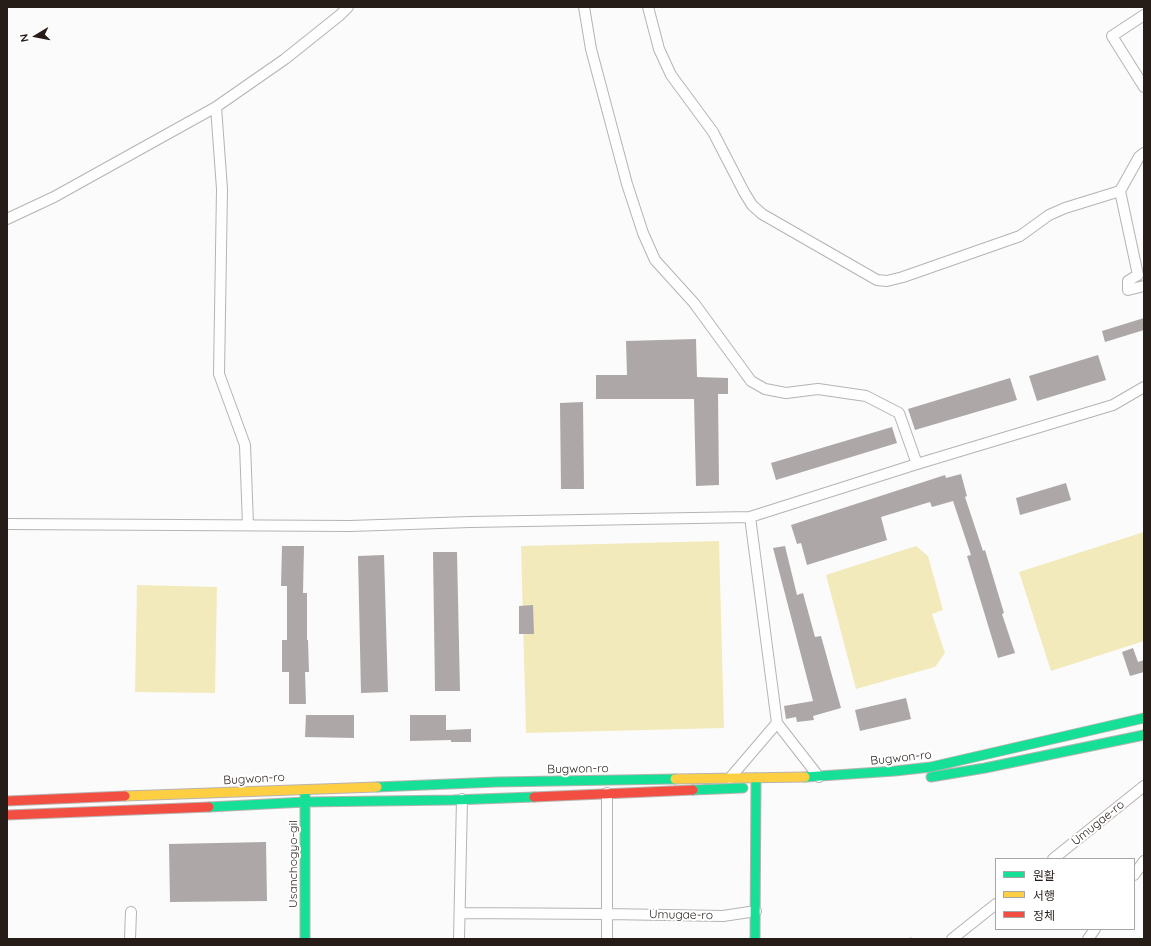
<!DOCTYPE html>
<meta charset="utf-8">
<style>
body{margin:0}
#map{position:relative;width:1151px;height:946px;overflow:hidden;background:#fbfbfb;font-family:Quicksand,"Noto Sans KR",sans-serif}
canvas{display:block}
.frame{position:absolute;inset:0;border:8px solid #271d18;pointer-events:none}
.legend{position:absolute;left:995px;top:858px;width:140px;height:72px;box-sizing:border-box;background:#fff;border:1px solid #a9a5a3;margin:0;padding:5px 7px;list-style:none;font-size:12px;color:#271d18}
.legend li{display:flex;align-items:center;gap:8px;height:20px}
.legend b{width:20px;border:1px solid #a9a5a3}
.north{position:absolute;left:16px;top:16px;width:40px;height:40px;-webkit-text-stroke:3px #fff;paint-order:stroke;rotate:260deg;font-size:11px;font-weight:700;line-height:16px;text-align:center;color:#271d18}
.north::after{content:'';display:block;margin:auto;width:14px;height:18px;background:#271d18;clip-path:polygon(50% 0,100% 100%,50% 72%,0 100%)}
</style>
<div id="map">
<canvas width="1151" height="946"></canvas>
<div class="frame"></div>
<ul class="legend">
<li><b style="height:5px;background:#16e098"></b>원활</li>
<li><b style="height:5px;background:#ffcf43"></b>서행</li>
<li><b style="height:5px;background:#f24e42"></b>정체</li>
</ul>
<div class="north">N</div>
</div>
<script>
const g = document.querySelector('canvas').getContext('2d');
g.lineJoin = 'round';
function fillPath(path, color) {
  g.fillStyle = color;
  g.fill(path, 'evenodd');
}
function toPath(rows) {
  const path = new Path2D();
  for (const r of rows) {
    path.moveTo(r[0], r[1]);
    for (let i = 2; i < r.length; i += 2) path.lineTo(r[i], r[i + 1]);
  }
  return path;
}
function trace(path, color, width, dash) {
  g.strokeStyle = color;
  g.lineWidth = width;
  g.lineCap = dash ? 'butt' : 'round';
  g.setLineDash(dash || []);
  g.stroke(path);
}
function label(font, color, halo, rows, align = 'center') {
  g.font = font + ' Quicksand,sans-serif';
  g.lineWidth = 4;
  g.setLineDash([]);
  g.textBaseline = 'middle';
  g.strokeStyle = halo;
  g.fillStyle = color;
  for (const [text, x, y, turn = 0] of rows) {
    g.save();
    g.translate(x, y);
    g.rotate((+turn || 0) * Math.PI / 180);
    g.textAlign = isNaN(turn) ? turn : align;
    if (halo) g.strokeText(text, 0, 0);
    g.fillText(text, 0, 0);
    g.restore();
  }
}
fillPath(toPath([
 [1144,532,1144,641,1051,671,1019,572],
 [719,541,724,728,526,733,521,546],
 [916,546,928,556,943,610,932,614,945,653,935,667,856,689,826,575],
 [137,585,217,587,215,693,135,692]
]), '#f3eabc');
trace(toPath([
 [909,939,911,938]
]), '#f6dce4', 3);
fillPath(toPath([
 [1144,318,1144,330,1105,342,1102,331],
 [696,339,697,377,728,378,728,394,718,394,719,485,696,486,694,399,596,399,596,375,627,375,626,341],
 [1098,355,1106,380,1037,401,1029,376],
 [1010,378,1017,400,915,430,908,409],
 [583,402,584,489,561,489,560,403],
 [892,427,897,443,776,480,771,463],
 [961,474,967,496,965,497,983,551,985,550,1004,613,1002,614,1015,653,998,658,967,556,971,555,953,501,932,507,930,502,881,517,887,540,807,565,801,543,797,544,791,525,945,475,946,478],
 [1066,483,1071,500,1020,515,1016,498],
 [282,546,304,546,303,593,307,593,307,640,308,640,309,672,305,672,306,704,289,704,289,672,282,672,282,640,287,640,287,586,281,586],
 [785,546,797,595,803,593,815,637,821,636,841,708,813,716,814,720,797,722,796,717,786,719,784,706,813,701,773,548],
 [433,552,457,552,460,691,435,691],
 [384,555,388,692,361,693,358,556],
 [533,605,534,634,519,634,519,606],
 [1133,648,1138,662,1144,660,1144,672,1130,676,1122,652],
 [906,698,911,719,860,731,855,710],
 [306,715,354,715,354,738,305,737],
 [410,715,446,715,446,730,471,729,471,742,451,742,451,740,410,741],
 [266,842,267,901,170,902,169,844]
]), '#ada7a7');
const street = toPath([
 [584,7,591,49,627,184,643,233,655,260,694,303,751,381,765,389,786,393,818,389,866,396,899,413,917,464],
 [648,7,659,49,671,75,713,132,744,192,752,205,762,214,877,280,887,281,903,277,1020,236,1049,215,1065,208,1120,191,1139,157,1144,153],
 [1144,15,1112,36,1144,87],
 [216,107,222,189,219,374,245,445,248,525],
 [1120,191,1138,275,1128,281,1128,290,1144,286],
 [7,219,54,197,216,107,285,59,340,15,348,7],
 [750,517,777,723,819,777],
 [7,524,350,526,470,522,750,517,917,464,1113,405,1144,387],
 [730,778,777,723],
 [1053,859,1144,786],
 [1134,875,1144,861],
 [460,913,607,914,723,916,756,911],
 [130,939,131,912],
 [459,939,462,799],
 [607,939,607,793],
 [952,939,996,904],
 [1088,939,1095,929]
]);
const fast = toPath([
 [805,777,895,771,931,767,1144,718],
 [931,777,985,768,1144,735],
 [377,787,497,782,675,779],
 [693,790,743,788],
 [305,792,305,939],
 [209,807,305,802,453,800,534,797],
 [755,939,756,778]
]);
const slow = toPath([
 [675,779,805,777],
 [125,796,377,787]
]);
const jam = toPath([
 [534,797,693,790],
 [7,801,125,796],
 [7,815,209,807]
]);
trace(street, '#b8b3b1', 12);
trace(fast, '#b8b3b1', 11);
trace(slow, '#b8b3b1', 11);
trace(jam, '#b8b3b1', 11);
trace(street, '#fefefe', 10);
trace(fast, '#16e098', 9);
trace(slow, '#ffcf43', 9);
trace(jam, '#f24e42', 9);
label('12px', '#271d18', '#fff', [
 ["Bugwon-ro",901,758,-6],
 ["Bugwon-ro",578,769,-1],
 ["Bugwon-ro",254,779,-3],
 ["Umugae-ro",1098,823,-39],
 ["Usanchogyo-gil",293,864,-90],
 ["Umugae-ro",681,915,1]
]);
</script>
